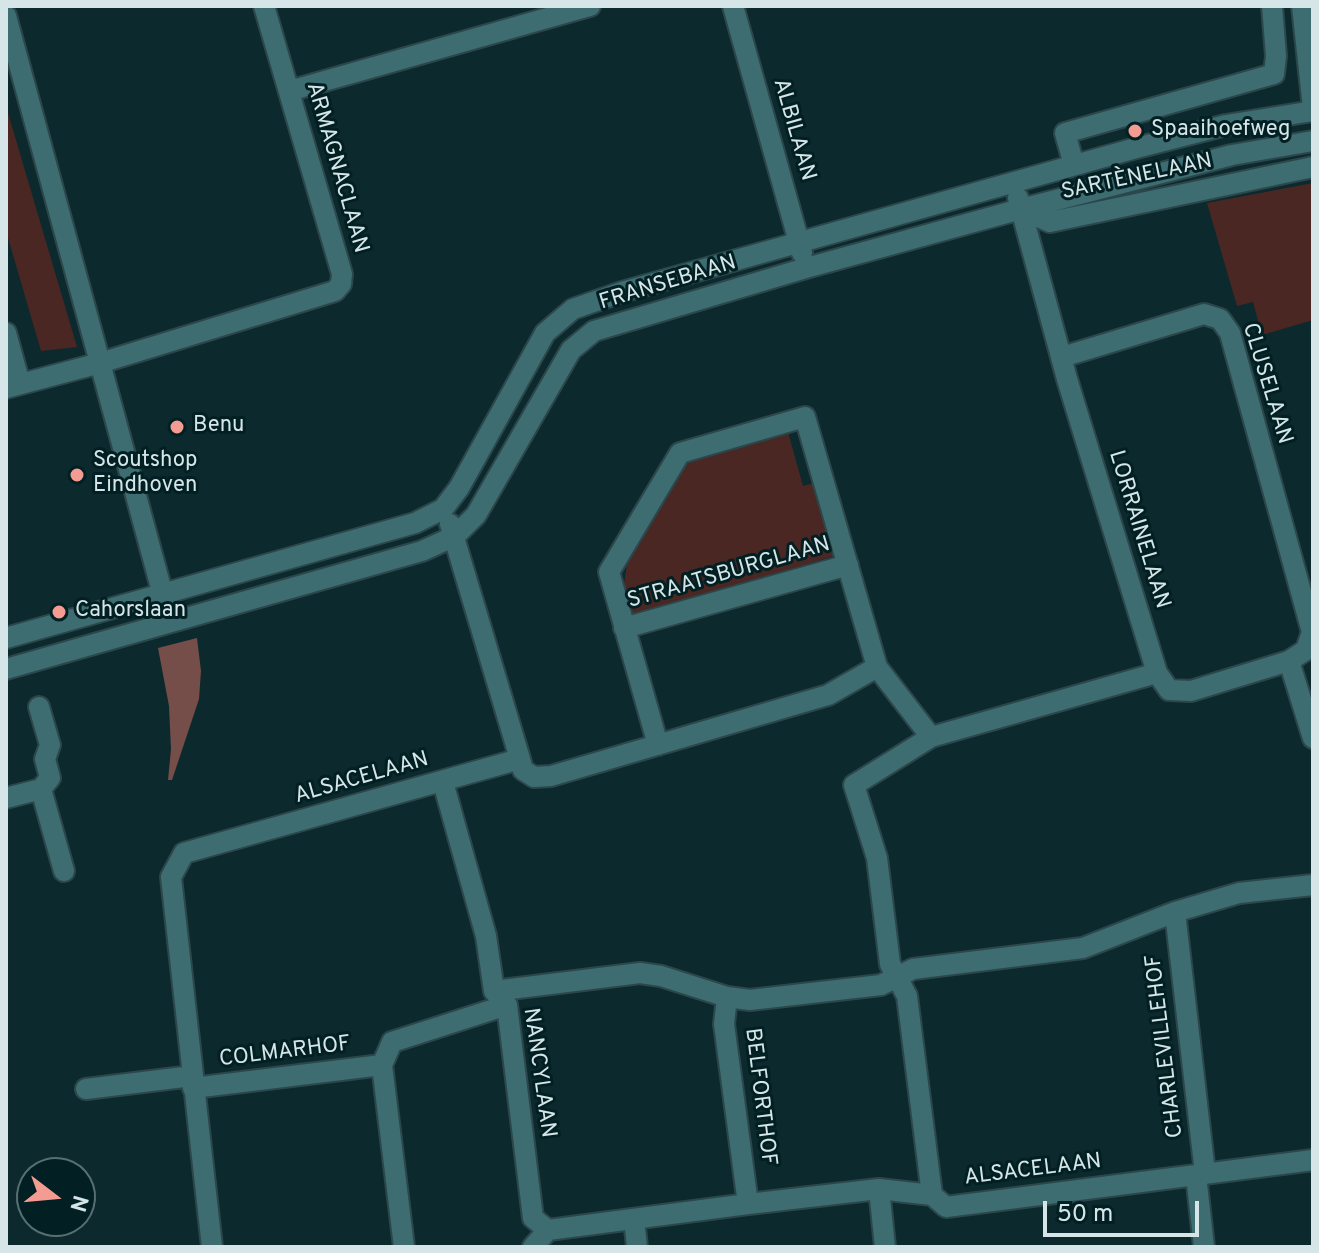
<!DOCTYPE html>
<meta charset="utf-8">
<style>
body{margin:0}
#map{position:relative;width:1319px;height:1253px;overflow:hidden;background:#0c292d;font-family:Overpass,sans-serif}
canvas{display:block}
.frame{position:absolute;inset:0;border:8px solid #d6e6e8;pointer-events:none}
.north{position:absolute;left:16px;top:1157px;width:80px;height:80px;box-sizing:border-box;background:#022023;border:2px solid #576f72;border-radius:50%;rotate:106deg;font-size:22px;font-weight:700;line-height:32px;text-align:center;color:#d6e6e8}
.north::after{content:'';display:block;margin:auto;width:28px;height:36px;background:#f59c92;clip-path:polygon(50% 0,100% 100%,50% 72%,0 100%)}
.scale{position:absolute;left:1043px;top:1201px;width:156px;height:36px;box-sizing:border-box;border:4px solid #d6e6e8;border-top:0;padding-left:10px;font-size:24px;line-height:28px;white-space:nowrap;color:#d6e6e8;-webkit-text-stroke:6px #022023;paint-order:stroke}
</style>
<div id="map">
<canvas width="1319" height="1253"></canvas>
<div class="frame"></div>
<div class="north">N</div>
<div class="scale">50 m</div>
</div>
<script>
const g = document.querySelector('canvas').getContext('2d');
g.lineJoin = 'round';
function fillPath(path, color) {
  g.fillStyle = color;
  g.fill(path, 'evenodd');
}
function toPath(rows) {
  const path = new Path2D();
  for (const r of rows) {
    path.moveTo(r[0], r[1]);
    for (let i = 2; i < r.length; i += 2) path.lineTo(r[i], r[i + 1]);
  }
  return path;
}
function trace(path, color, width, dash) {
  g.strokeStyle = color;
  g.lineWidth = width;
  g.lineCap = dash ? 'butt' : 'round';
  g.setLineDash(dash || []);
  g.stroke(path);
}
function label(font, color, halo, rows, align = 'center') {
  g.font = font + ' Overpass,sans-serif';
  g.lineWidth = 6;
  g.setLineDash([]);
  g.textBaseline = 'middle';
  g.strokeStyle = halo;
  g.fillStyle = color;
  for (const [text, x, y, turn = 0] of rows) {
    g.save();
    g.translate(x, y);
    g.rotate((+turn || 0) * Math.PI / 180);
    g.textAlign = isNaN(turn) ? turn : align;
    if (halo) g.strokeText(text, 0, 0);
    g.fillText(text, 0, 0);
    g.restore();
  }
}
fillPath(toPath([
 [6,106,77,347,41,351,6,231],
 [1313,183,1313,320,1262,335,1253,302,1237,306,1207,203],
 [788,432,803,486,814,483,834,556,630,617,623,591,628,557,680,463]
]), '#4a2723');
fillPath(toPath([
 [197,638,201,671,199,699,172,780,168,780,171,749,169,706,158,648]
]), '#764e49');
const minor = toPath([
 [733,6,802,253],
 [1302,6,1313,108],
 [6,16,170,621],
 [289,91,590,6],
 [1074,165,1065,133,1274,74,1276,56,1272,6],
 [1018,198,1067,379,1157,673,1169,690,1191,691,1289,661,1313,738],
 [1021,209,1050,222,1313,167],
 [6,333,20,384],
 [1062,357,1204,314,1220,319,1230,333,1312,632,1306,650,1289,661],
 [6,388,100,363,335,291,341,284,342,274,264,6],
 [624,628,848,565],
 [6,638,415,523,443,509,459,488,545,333,573,309,622,292,1136,148,1226,125,1313,111],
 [6,669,422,551,455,536,476,515,571,350,594,331,806,268,1021,209,1232,155,1313,141],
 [39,707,50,745,45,759,50,778,41,789,64,871],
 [658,745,609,572,680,453,805,417,877,667,931,737],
 [520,759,523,770,534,777,551,776,828,695,877,667],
 [443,782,486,936,494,991,507,1005,533,1218,548,1230],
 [6,798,41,789],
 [1175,912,1205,1173],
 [494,991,640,973,661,976,727,997,750,1000,881,985,913,969,1083,948,1175,912,1239,893,1313,885],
 [727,997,724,1024,748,1204],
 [193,1088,382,1065],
 [86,1089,192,1076],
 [1196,1175,1204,1247],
 [879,1189,885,1247],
 [932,1195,907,996,890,964,877,858,854,785,931,737,1157,673],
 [634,1219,637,1247],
 [212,1247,171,877,184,853,520,759,450,524],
 [404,1247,382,1065,392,1042,507,1005],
 [533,1247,548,1230,748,1204,879,1189,932,1195,946,1207,1313,1160]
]);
trace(minor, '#2c474b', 24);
trace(minor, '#3d6c71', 20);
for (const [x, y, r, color] of [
 [1135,131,8,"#f59c92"],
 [177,427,8,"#f59c92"],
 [77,475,8,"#f59c92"],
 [59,612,8,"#f59c92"]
]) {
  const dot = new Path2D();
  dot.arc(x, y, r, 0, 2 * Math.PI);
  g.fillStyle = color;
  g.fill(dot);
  trace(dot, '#022023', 3);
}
label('22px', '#d6e6e8', '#022023', [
 ["ALBILAAN",793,130,74],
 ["ARMAGNACLAAN",336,168,74],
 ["SARTÈNELAAN",1137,178,-12],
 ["FRANSEBAAN",668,284,-17],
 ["CLUSELAAN",1266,384,73],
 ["LORRAINELAAN",1138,530,73],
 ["STRAATSBURGLAAN",729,574,-16],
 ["ALSACELAAN",362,779,-16],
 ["CHARLEVILLEHOF",1166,1046,-97],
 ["COLMARHOF",285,1053,-7],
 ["NANCYLAAN",538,1073,82],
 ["BELFORTHOF",759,1097,83],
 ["ALSACELAAN",1033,1171,-7]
]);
label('22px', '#d6e6e8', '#022023', [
 ["Spaaihoefweg",1151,131],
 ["Benu",193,427],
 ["Scoutshop",93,462],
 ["Eindhoven",93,487],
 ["Cahorslaan",75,612]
], 'left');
</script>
